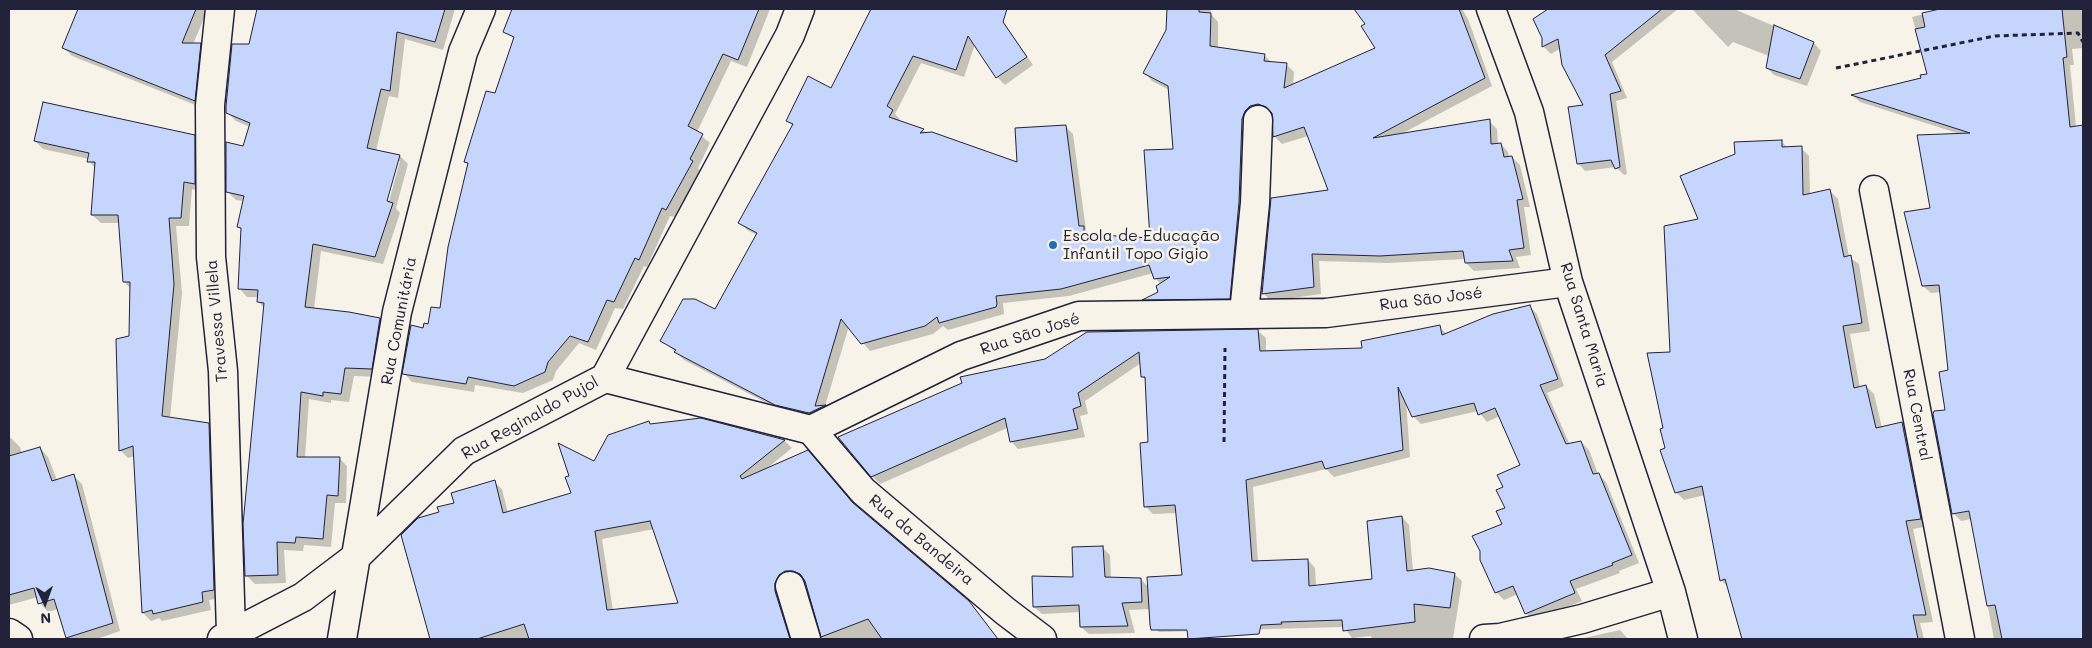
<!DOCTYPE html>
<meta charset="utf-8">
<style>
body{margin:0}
#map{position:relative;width:2092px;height:648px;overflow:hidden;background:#f7f3e8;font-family:Mali,sans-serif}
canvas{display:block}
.frame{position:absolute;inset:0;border:10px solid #22223b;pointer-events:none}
.north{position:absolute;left:20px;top:578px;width:50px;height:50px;-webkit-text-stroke:4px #f7f3e8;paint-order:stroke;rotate:177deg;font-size:14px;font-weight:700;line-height:20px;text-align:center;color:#22223b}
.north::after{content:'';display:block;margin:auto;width:18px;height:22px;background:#22223b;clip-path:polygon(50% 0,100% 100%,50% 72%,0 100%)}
</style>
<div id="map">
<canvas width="2092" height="648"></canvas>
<div class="frame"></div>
<div class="north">N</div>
</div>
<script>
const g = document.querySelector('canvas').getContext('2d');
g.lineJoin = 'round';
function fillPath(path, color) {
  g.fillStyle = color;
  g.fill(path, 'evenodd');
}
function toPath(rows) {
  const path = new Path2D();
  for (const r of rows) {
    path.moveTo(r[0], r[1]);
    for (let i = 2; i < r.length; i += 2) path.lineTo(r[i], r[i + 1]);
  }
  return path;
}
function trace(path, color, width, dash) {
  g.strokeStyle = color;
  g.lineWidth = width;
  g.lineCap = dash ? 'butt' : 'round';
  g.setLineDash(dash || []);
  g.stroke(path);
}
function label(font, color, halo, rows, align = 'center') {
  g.font = font + ' Mali,sans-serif';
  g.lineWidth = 5;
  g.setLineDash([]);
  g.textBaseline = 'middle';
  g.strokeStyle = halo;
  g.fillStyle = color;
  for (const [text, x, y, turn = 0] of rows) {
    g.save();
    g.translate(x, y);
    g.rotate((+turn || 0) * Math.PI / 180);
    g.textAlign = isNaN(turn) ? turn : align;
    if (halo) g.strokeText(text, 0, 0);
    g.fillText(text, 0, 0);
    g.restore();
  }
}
fillPath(toPath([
 [79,9,208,9,193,44,200,45,209,53,203,108,72,56,64,48],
 [259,9,455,9,443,50,405,39,398,98,389,96,376,151,400,156,408,164,396,208,400,213,383,264,321,251,314,309,379,320,388,328,380,377,354,376,349,402,331,400,331,403,309,399,305,458,339,458,347,466,346,503,335,503,331,547,304,545,303,551,284,550,286,583,255,584,246,575,264,308,259,302,259,297,247,297,239,288,242,230,239,227,244,201,236,200,227,191,250,127,236,121,227,112,250,45],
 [397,161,400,161,387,208,384,207],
 [525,9,770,9,747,67,731,61,697,132,710,143,698,168,700,170,675,217,670,216,647,267,644,266,623,309,615,308,596,350,579,343,556,371,553,380,523,393,475,385,474,392,412,382,404,373,429,326,441,310,469,166,465,162,496,95],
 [870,9,995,9,1033,65,1005,85,997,77,975,44,964,77,921,63,895,114,900,119,898,122,924,131,927,134,1018,164,1065,126,1073,134,1086,230,1091,236,1151,239,1174,150,1169,90,1152,81,1145,73,1167,30,1169,9,1211,9,1211,14,1218,22,1218,48,1264,55,1272,63,1286,64,1294,72,1293,85,1377,48,1366,24,1356,9,1462,9,1468,19,1492,86,1401,134,1489,121,1497,129,1498,145,1501,144,1508,152,1509,157,1512,157,1520,165,1530,207,1524,207,1531,255,1516,257,1520,268,1474,271,1466,263,1465,259,1388,263,1319,261,1321,294,1271,301,1263,293,1330,191,1308,136,1282,144,1274,136,1273,113,1267,112,1237,306,1151,307,1144,300,1160,293,1161,284,1155,278,1153,273,1069,296,1003,303,1004,314,948,330,943,326,933,334,870,351,849,326,825,406,832,413,818,421,784,412,684,360,662,340,715,311,757,235,747,230,740,222,793,126,787,121,832,90,864,26],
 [1551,9,1678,9,1612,62,1627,98,1616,101,1627,174,1624,175,1616,167,1585,171,1578,163,1584,106,1561,48,1551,54,1544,47,1544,37,1535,19],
 [1692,9,1734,9,1814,43,1821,51,1807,86,1774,75,1767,68,1769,56,1733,42,1728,47],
 [1945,9,2083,9,2083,48,2072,49,2074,65,2070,65,2076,127,2083,126,2083,639,1994,639,1971,519,1961,521,1953,513,1947,411,1949,371,1941,292,1931,293,1923,286,1931,209,1960,134,1860,102,1853,96,1922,79,1929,75,1912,17],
 [194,136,202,145,203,192,192,189,189,226,176,226,182,293,170,418,208,424,217,432,222,598,209,600,211,610,162,621,159,618,151,621,143,613,135,456,128,458,120,450,130,337,131,289,124,282,119,223,101,223,92,215,95,168,89,161,89,159,43,149,35,141],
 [1782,142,1788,148,1801,148,1809,156,1810,195,1830,191,1838,199,1849,257,1859,264,1870,331,1850,334,1860,388,1866,386,1874,394,1882,428,1902,423,1910,431,1928,526,1913,529,1933,622,1920,623,1924,639,1743,639,1729,588,1721,580,1705,495,1684,500,1676,492,1665,429,1672,353,1699,220],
 [1530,307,1537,314,1564,386,1547,393,1570,445,1581,442,1589,450,1598,474,1606,482,1639,563,1619,571,1620,573,1576,589,1582,601,1533,621,1526,613,1518,594,1504,600,1496,592,1506,509,1505,487,1521,465,1500,416,1487,422,1478,411,1421,424,1413,416,1406,401,1410,457,1334,477,1326,469,1253,487,1258,562,1308,560,1315,568,1316,586,1373,580,1402,517,1409,525,1413,571,1454,574,1462,581,1453,639,1372,639,1371,636,1352,638,1344,627,1159,632,1151,625,1150,609,1129,610,1135,633,1089,634,1081,627,1081,612,1042,614,1034,607,1074,578,1103,548,1110,555,1111,579,1141,579,1149,588,1183,576,1177,513,1153,514,1145,506,1149,443,1146,381,1142,376,1141,363,1085,401,1088,414,1080,416,1085,437,1018,449,1011,441,1007,428,880,484,872,476,964,384,962,378,1258,331,1266,338,1266,352,1364,349,1439,327,1447,334],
 [701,420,785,441,792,448,766,469,856,508,968,602,998,639,822,639,822,634,805,580,802,578,793,579,794,639,431,639,402,536,494,482,502,489,508,513,573,493,594,463,648,422,651,425],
 [654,529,679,604,613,611,602,539],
 [11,438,20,447,22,454,40,448,48,457,57,480,73,475,82,484,120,631,97,639,69,639,58,609,48,612,40,603,38,597,9,605,9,439],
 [1620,630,1628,639,1584,638]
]), '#0003');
const building = toPath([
 [78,9,196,9,182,43,201,43,195,101,62,48,78,9],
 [257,9,445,9,435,42,397,32,390,91,381,89,367,148,400,155,387,201,393,203,375,257,313,244,305,307,349,312,380,318,372,369,345,368,341,394,323,392,323,396,301,392,297,457,340,457,338,496,327,495,323,539,296,537,295,543,277,542,278,575,245,576,243,524,264,303,257,302,258,290,238,289,241,228,237,227,244,196,226,192,226,142,243,146,250,123,226,113,226,106,232,44,249,44,257,9],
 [512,9,759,9,738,60,723,54,688,126,703,134,690,159,693,161,666,210,662,208,639,260,635,258,614,302,607,300,588,342,570,336,548,362,545,372,514,386,468,377,466,384,402,374,411,325,423,328,424,323,428,324,431,307,440,308,448,247,468,163,464,162,486,91,495,93,514,37,503,32,512,9],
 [871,9,1007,9,1003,22,1027,57,996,78,968,36,956,70,913,56,887,106,893,110,889,117,924,129,920,133,932,132,1017,162,1015,128,1066,125,1079,226,1084,226,1084,234,1150,238,1144,150,1173,149,1168,86,1143,73,1166,30,1167,9,1199,9,1199,12,1211,13,1210,46,1265,54,1264,61,1287,63,1284,88,1375,48,1361,26,1365,24,1354,9,1459,9,1485,78,1373,138,1490,119,1491,144,1501,143,1504,157,1512,156,1523,199,1517,200,1524,248,1509,250,1513,261,1465,263,1463,251,1380,256,1312,254,1314,287,1262,294,1271,198,1328,190,1304,127,1273,137,1272,113,1266,107,1258,104,1250,106,1245,111,1242,119,1239,202,1230,299,1142,300,1158,292,1156,286,1170,277,1154,279,1149,265,1061,289,996,296,997,304,996,307,939,323,937,317,925,326,861,344,841,319,815,406,826,405,809,413,775,405,674,352,676,350,660,341,683,299,695,299,715,309,757,233,738,223,793,124,786,121,808,76,831,88,871,9],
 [1548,9,1662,9,1605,55,1621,91,1610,94,1620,167,1615,169,1611,160,1577,164,1568,107,1583,105,1562,65,1558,39,1542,47,1542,38,1533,19,1548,9],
 [1940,9,2062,9,2067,57,2063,58,2070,127,2083,125,2083,639,2002,639,1995,605,1987,606,1969,511,1952,514,1933,414,1934,411,1945,410,1939,372,1948,370,1939,285,1922,286,1904,212,1930,208,1917,135,1970,133,1851,95,1921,78,1920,75,1927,74,1915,29,1925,27,1922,13,1940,9],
 [1774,25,1814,42,1800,79,1766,68,1774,25],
 [43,102,195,135,195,184,184,182,181,218,169,218,174,284,162,416,209,423,214,590,202,592,203,602,153,614,152,610,142,613,133,446,119,451,116,339,129,336,130,282,123,282,118,215,91,215,95,162,87,162,89,153,34,141,43,102],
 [1782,140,1782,147,1802,146,1803,195,1830,189,1844,257,1851,255,1862,323,1843,326,1854,388,1866,385,1876,428,1902,422,1921,519,1906,521,1926,615,1913,615,1918,639,1742,639,1725,579,1720,581,1702,486,1675,493,1660,450,1665,448,1660,429,1663,428,1647,353,1670,352,1664,226,1698,219,1680,176,1735,154,1734,142,1782,140],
 [1530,305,1558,379,1540,385,1566,444,1581,441,1593,474,1599,473,1632,555,1612,563,1613,565,1570,581,1575,593,1525,614,1513,586,1495,593,1480,560,1480,551,1472,536,1502,524,1496,511,1505,508,1496,490,1503,487,1497,475,1520,465,1495,408,1478,415,1474,403,1412,417,1398,387,1403,450,1325,469,1322,461,1246,480,1252,561,1308,559,1309,586,1372,579,1367,521,1402,516,1407,571,1429,568,1455,573,1450,608,1414,604,1415,622,1343,631,1342,620,1281,622,1282,624,1261,625,1259,634,1188,639,1187,630,1151,630,1150,625,1147,577,1182,575,1175,505,1144,507,1140,443,1148,442,1145,377,1141,377,1139,352,1078,393,1081,406,1073,409,1078,429,1010,442,1005,418,871,477,838,437,962,383,960,377,1045,359,1087,332,1258,329,1260,351,1362,348,1361,341,1440,325,1442,335,1493,314,1530,305],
 [701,418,785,440,740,476,742,479,808,450,853,503,969,601,998,639,882,639,868,619,821,637,805,581,800,574,793,571,785,571,779,575,775,583,775,591,790,639,529,639,524,624,477,639,430,639,401,535,418,518,439,512,437,507,454,503,451,493,495,480,503,513,571,493,565,477,569,476,558,443,594,461,608,435,649,421,650,424,701,418],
 [650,521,678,603,607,610,595,531,650,521],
 [40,447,52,481,74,474,113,623,66,638,54,599,38,604,34,588,9,595,9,456,40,447],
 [1103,546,1105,577,1141,578,1142,602,1122,603,1128,626,1080,627,1079,605,1033,607,1032,576,1073,577,1072,547,1103,546]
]);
fillPath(building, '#c6d5fb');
trace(building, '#22223b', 1);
const minor = toPath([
 [220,9,210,105,211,257,223,371,231,633],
 [1491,9,1529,112,1568,282,1671,592,1683,639],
 [1874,190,1960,639],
 [1244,313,1255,203,1258,120],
 [605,378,811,430,961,356,1079,316,1326,313,1568,282],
 [811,430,863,491,1005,611,1042,639],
 [790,586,806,639],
 [9,633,18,639],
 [222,639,303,597,357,556,464,451,605,378,790,35,800,9],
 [342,639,397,312,463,52,481,9],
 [1484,639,1500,638,1582,619,1671,592]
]);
trace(minor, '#22223b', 31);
trace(toPath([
 [1836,68,1995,36,2078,33,2083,42],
 [1224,442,1225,348]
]), '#22223b', 3, [5, 4]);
trace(minor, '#f7f3e8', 28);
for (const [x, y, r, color] of [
 [1053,245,5,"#1f6fb2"]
]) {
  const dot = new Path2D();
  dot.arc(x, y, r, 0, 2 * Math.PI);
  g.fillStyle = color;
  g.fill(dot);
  trace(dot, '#f7f3e8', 2);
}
label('16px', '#22223b', '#f7f3e8', [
 ["Escola de Educação",1063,236],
 ["Infantil Topo Gigio",1063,254]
], 'left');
label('16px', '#22223b', '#f7f3e8', [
 ["Rua São José",1431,299,-7],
 ["Travessa Villela",217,321,-95],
 ["Rua Comunitária",399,321,-79],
 ["Rua Santa Maria",1584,325,73],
 ["Rua São José",1030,334,-18],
 ["Rua Central",1917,415,79],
 ["Rua Reginaldo Pujol",530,418,-29],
 ["Rua da Bandeira",921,540,40]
]);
</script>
